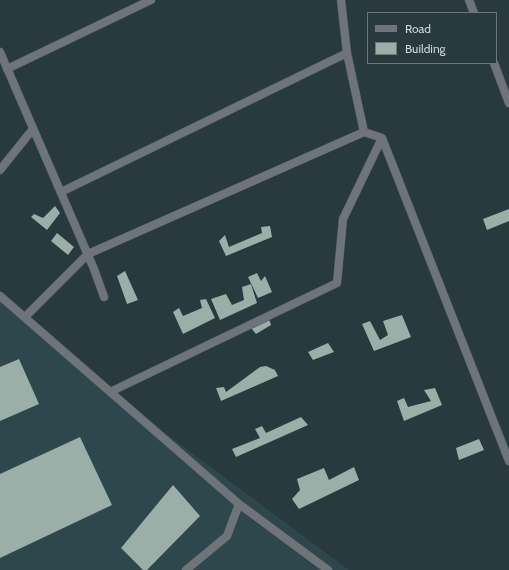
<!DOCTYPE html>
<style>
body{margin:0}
#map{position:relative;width:509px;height:570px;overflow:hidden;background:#283a3d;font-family:Cabin,sans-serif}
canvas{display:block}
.legend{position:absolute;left:367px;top:12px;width:130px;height:52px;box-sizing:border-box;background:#283a3d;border:1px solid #6a787b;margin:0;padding:5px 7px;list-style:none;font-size:12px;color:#ccd6d8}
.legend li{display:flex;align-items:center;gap:8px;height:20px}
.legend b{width:20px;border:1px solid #6a787b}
</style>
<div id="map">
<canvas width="509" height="570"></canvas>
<ul class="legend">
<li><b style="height:5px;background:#6e7479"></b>Road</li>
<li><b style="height:11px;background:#9baea8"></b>Building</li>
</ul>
</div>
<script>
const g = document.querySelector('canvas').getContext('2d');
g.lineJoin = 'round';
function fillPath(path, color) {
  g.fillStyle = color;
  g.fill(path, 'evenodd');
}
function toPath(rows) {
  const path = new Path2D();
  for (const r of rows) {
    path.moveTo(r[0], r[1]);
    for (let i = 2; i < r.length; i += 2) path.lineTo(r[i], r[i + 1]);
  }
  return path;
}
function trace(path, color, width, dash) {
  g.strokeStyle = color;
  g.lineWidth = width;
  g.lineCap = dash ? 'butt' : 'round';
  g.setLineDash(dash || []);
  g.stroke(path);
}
fillPath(toPath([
 [0,291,110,392,349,570,0,570]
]), '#2d474c');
fillPath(toPath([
 [55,206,60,213,47,230,31,217,34,214,43,218],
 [509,209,509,221,487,230,483,219],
 [270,226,272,237,226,256,219,241,225,235,229,247,262,233,261,227],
 [57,233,74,247,68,255,51,241],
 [125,271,138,300,127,304,117,276],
 [257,273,261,281,265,276,272,292,258,298,248,277],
 [251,284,257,303,220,320,211,299,226,294,232,305,244,300,242,287],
 [206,299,215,318,183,334,173,312,179,308,183,316,202,308,200,300],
 [402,315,411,337,374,351,362,324,370,321,380,340,388,335,383,321],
 [269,319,271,325,256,334,251,328],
 [328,343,334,352,313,360,308,352],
 [19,359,39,404,0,421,0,367],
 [266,366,275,370,278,376,221,401,216,388,224,387,226,392,260,367],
 [435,388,442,405,404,421,397,401,404,398,408,407,431,401,424,390],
 [301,417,308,425,236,457,232,449,260,438,255,429,262,426,266,433],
 [80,437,112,505,0,558,0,474],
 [479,439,484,450,459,460,456,448],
 [354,467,359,480,299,509,292,499,300,490,297,479,324,468,329,480],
 [173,485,200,516,147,570,143,570,121,548]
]), '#9baea8');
const minor = toPath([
 [341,0,347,53,364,132],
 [469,0,474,13],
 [0,52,94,269,104,297],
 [494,63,509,103],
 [7,69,151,0],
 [0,170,33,129],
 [61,192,347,53],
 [0,296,239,504,328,570],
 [25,317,88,254,364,132,382,138,509,461],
 [110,392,337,283,343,219,382,138],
 [186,570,227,536,239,504]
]);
trace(minor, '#465659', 9);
trace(minor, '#6e7479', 8);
</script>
